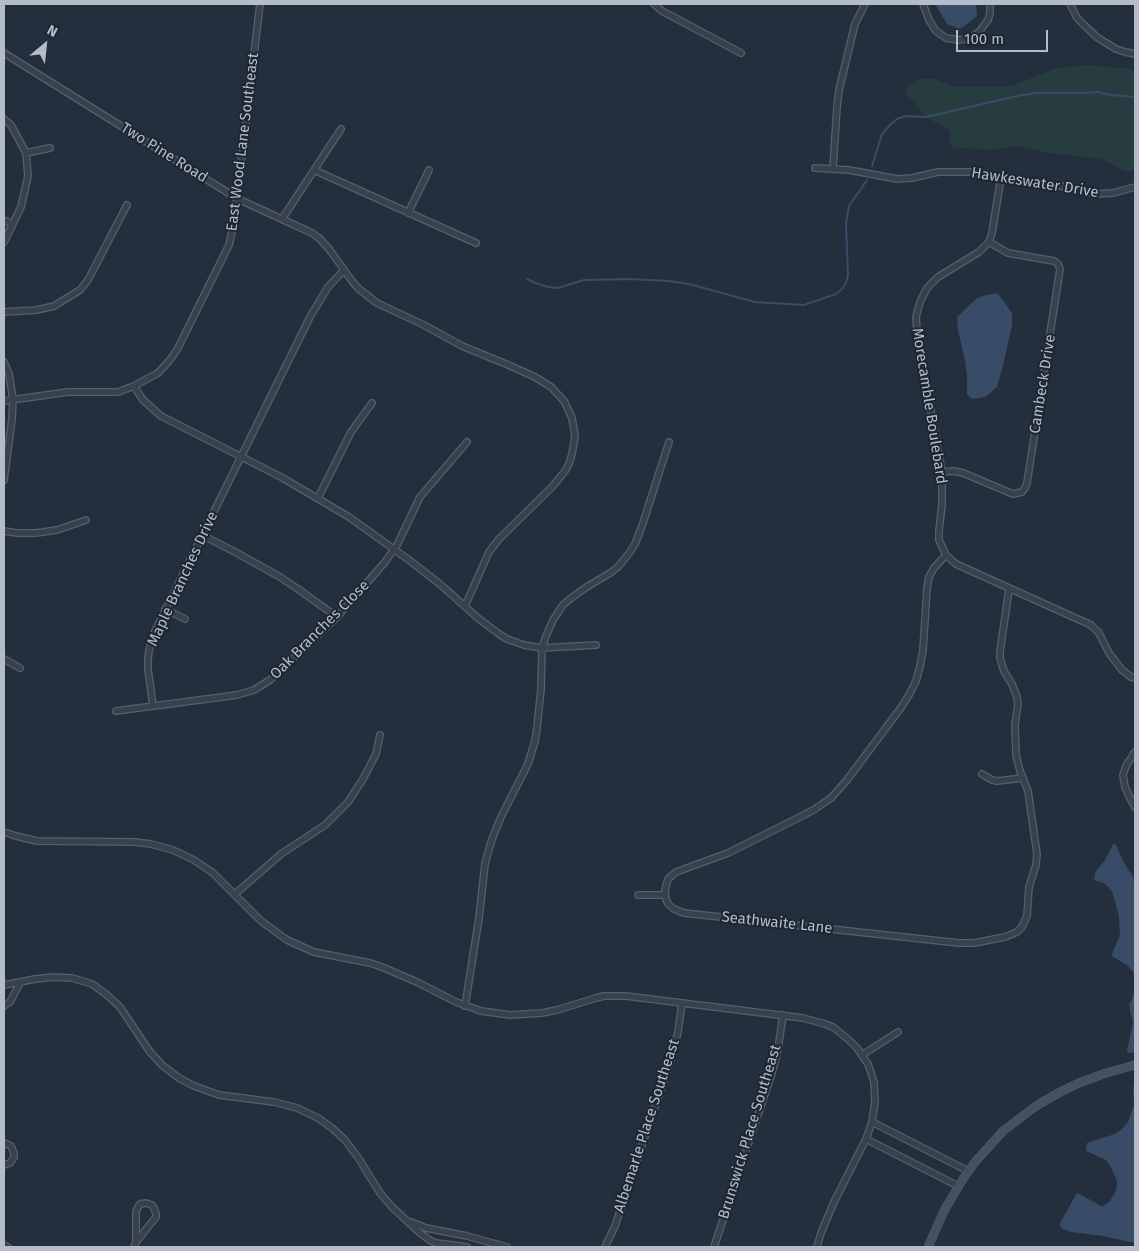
<!DOCTYPE html>
<style>
body{margin:0}
#map{position:relative;width:1139px;height:1251px;overflow:hidden;background:#242f3e;font-family:"Fira Sans",sans-serif}
canvas{display:block}
.frame{position:absolute;inset:0;border:5px solid #b4bcc9;pointer-events:none}
.north{position:absolute;left:20px;top:20px;width:50px;height:50px;-webkit-text-stroke:4px #1d2633;paint-order:stroke;rotate:28deg;font-size:14px;font-weight:700;line-height:20px;text-align:center;color:#b4bcc9}
.north::after{content:'';display:block;margin:auto;width:18px;height:22px;background:#b4bcc9;clip-path:polygon(50% 0,100% 100%,50% 72%,0 100%)}
.scale{position:absolute;left:956px;top:30px;width:92px;height:22px;box-sizing:border-box;border:2px solid #b4bcc9;border-top:0;padding-left:6px;font-size:15px;line-height:18px;white-space:nowrap;color:#b4bcc9;-webkit-text-stroke:4px #1d2633;paint-order:stroke}
</style>
<div id="map">
<canvas width="1139" height="1251"></canvas>
<div class="frame"></div>
<div class="north">N</div>
<div class="scale">100 m</div>
</div>
<script>
const g = document.querySelector('canvas').getContext('2d');
g.lineJoin = 'round';
function fillPath(path, color) {
  g.fillStyle = color;
  g.fill(path, 'evenodd');
}
function toPath(rows) {
  const path = new Path2D();
  for (const r of rows) {
    path.moveTo(r[0], r[1]);
    for (let i = 2; i < r.length; i += 2) path.lineTo(r[i], r[i + 1]);
  }
  return path;
}
function trace(path, color, width, dash) {
  g.strokeStyle = color;
  g.lineWidth = width;
  g.lineCap = dash ? 'butt' : 'round';
  g.setLineDash(dash || []);
  g.stroke(path);
}
function label(font, color, halo, rows, align = 'center') {
  g.font = font + ' "Fira Sans",sans-serif';
  g.lineWidth = 4;
  g.setLineDash([]);
  g.textBaseline = 'middle';
  g.strokeStyle = halo;
  g.fillStyle = color;
  for (const [text, x, y, turn = 0] of rows) {
    g.save();
    g.translate(x, y);
    g.rotate((+turn || 0) * Math.PI / 180);
    g.textAlign = isNaN(turn) ? turn : align;
    if (halo) g.strokeText(text, 0, 0);
    g.fillText(text, 0, 0);
    g.restore();
  }
}
fillPath(toPath([
 [1083,65,1122,68,1135,70,1135,170,1126,172,1101,159,1044,152,1022,146,989,150,951,147,949,130,926,117,904,91,917,79,935,79,955,87,1011,86,1054,69]
]), '#263c3f');
fillPath(toPath([
 [935,4,976,4,977,16,970,22,960,29,947,24],
 [997,293,1004,301,1012,314,1012,325,1003,365,997,387,985,397,972,399,967,394,967,377,965,360,958,330,957,317,977,298,986,295],
 [1113,844,1116,845,1123,861,1133,877,1135,888,1135,979,1133,972,1128,966,1112,956,1113,951,1120,935,1119,916,1112,891,1104,883,1094,880,1095,873,1105,860],
 [1135,983,1135,1052,1128,1053,1127,1051,1133,1023,1129,1005,1133,997],
 [1134,1084,1135,1084,1135,1243,1103,1236,1071,1232,1061,1228,1060,1223,1077,1193,1085,1197,1101,1206,1103,1206,1110,1201,1116,1191,1117,1181,1111,1167,1106,1160,1086,1151,1086,1149,1087,1143,1115,1134,1121,1130,1128,1122,1134,1105,1133,1088]
]), '#394c67');
trace(toPath([
 [872,166,882,134,891,124,897,119,905,116,926,117,1017,96,1036,93,1086,93,1097,92,1111,95,1135,97],
 [527,279,535,283,548,287,558,288,584,280,630,279,668,281,689,284,755,302,804,305,836,294,842,289,846,283,848,275,846,223,849,206,867,180]
]), '#394c67', 2);
const street = toPath([
 [654,4,662,11,741,53],
 [923,4,929,20,936,31,946,38,959,40,971,38,980,31,988,20,990,13,990,4],
 [1070,4,1077,18,1083,24,1098,38,1116,49,1125,52,1135,54],
 [4,53,238,199,312,233,319,238,329,249,352,281,359,289,377,303,424,325,462,346,506,364,535,377,551,387,564,401,572,418,575,436,572,454,569,464,565,471,553,486,499,539,489,552,465,606],
 [4,119,11,125,26,153,28,176,21,207,4,242],
 [26,153,50,148],
 [815,168,849,170,897,179,912,178,938,172,972,172,1061,186,1096,194,1113,193,1135,187],
 [833,168,837,107,839,90,855,24,865,4],
 [314,170,476,243],
 [1001,177,992,233,989,242,979,252,938,277,927,288,920,302,916,317,917,333,942,472,942,504,939,531,939,540,946,555,956,564,1091,625,1099,633,1109,653,1122,670,1131,677,1135,678],
 [408,213,429,170],
 [282,219,341,129],
 [4,220,12,224],
 [4,312,37,310,54,306,80,290,88,280,127,205],
 [4,362,9,374,13,399,12,419,4,480],
 [134,386,143,400,161,416,281,477,349,517,409,560,441,585,479,619,499,634,507,639,524,645,542,648,596,645],
 [4,401,68,392,118,392,134,386,158,373,169,361,177,350,229,245,234,223,260,4],
 [942,472,954,471,963,473,1013,494,1022,492,1025,488,1027,483,1060,269,1058,264,1054,261,1008,253,989,242],
 [318,498,351,432,372,403],
 [4,531,17,533,36,533,57,530,86,520],
 [202,535,237,553,280,577,298,589,337,617],
 [946,555,934,568,929,577,927,588,923,650,920,666,916,681,909,695,900,709,847,780,831,798,815,809,804,815,728,853,676,872,668,879,665,890,666,900,669,905,674,909,684,913,959,943,974,943,1005,937,1017,932,1022,927,1027,916,1029,887,1036,865,1037,854,1028,791,1020,771,1016,755,1015,725,1018,704,1017,697,1012,684,1004,671,1000,658,1000,652,1009,589],
 [165,609,185,619],
 [4,659,20,668],
 [153,706,148,669,148,660,149,650,155,631,310,317,328,287,344,270],
 [116,711,237,695,254,690,270,680,337,617,385,562,397,545,420,497,467,442],
 [1135,752,1126,766,1123,775,1125,787,1130,798,1135,807],
 [982,774,992,780,997,781,1023,778],
 [4,832,16,836,37,841,134,842,151,844,173,850,194,860,213,873,261,921,287,940,314,952,370,963,382,967,417,982,456,1002,481,1011,510,1015,542,1013,557,1010,596,998,604,996,626,996,803,1018,825,1024,833,1027,849,1040,857,1048,868,1064,874,1082,875,1102,872,1122,866,1139,834,1202,821,1233,817,1247],
 [235,894,281,854,325,825,348,802,363,779,376,754,380,735],
 [638,895,665,895],
 [4,985,35,979,54,977,72,978,92,984,106,994,120,1007,150,1052,163,1066,179,1078,194,1086,219,1095,274,1102,297,1108,318,1118,332,1128,345,1140,359,1159,380,1193,392,1207,420,1233,431,1241,436,1243,467,1247],
 [4,1006,10,1002,20,983],
 [465,1006,479,918,485,864,489,849,492,839,501,817,528,764,535,741,537,728,541,689,542,648,546,636,553,620,563,605,570,599,585,588,610,573,618,567,630,552,635,544,642,526,669,442],
 [862,1055,898,1032],
 [872,1122,968,1171],
 [866,1139,958,1186],
 [4,1143,11,1146,14,1153,14,1157,10,1163,4,1165],
 [411,1222,426,1228,467,1236,507,1247],
 [4,1245,8,1247],
 [134,1247,136,1242,156,1217,156,1214,154,1208,152,1205,146,1203,140,1204,136,1211,136,1242],
 [605,1247,615,1226,670,1062,678,1032,682,1003],
 [714,1247,772,1073,778,1049,783,1015]
]);
const secondary = toPath([
 [928,1247,945,1209,963,1179,975,1162,1003,1131,1036,1106,1060,1092,1079,1083,1106,1073,1135,1065]
]);
trace(street, '#565f6c', 8);
trace(secondary, '#565f6c', 9);
trace(street, '#38414e', 5.5);
trace(secondary, '#465061', 8);
label('15px', '#b4bcc9', '#1d2633', [
 ["East Wood Lane Southeast",243,142,-83],
 ["Two Pine Road",164,153,32],
 ["Hawkeswater Drive",1035,183,9],
 ["Cambeck Drive",1043,384,-81],
 ["Morecamble Boulebard",929,406,81],
 ["Maple Branches Drive",183,579,-65],
 ["Oak Branches Close",320,630,-45],
 ["Seathwaite Lane",777,923,6],
 ["Albemarle Place Southeast",647,1126,-72],
 ["Brunswick Place Southeast",750,1132,-73]
]);
</script>
